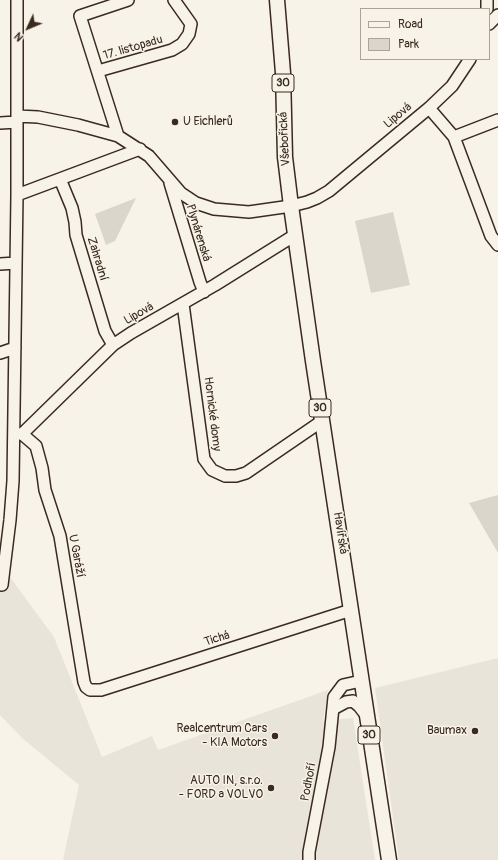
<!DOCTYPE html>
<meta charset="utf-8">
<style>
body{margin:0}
#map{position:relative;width:498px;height:860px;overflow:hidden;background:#f7f3e8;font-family:Pangolin,sans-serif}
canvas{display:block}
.legend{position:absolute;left:360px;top:8px;width:130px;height:52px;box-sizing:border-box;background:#f7f3e8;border:1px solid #aca397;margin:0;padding:5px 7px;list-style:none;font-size:12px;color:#3b2a1e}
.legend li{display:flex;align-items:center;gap:8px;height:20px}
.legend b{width:20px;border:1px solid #aca397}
.north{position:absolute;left:8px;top:8px;width:40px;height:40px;-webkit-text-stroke:3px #f7f3e8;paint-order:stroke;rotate:226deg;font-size:11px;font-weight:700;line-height:16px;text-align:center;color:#3b2a1e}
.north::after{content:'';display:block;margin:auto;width:14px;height:18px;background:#3b2a1e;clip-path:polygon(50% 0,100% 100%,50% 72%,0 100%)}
</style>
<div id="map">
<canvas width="498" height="860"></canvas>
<ul class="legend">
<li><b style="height:5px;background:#f7f3e8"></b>Road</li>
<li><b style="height:11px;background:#dbd6cb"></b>Park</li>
</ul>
<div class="north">N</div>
</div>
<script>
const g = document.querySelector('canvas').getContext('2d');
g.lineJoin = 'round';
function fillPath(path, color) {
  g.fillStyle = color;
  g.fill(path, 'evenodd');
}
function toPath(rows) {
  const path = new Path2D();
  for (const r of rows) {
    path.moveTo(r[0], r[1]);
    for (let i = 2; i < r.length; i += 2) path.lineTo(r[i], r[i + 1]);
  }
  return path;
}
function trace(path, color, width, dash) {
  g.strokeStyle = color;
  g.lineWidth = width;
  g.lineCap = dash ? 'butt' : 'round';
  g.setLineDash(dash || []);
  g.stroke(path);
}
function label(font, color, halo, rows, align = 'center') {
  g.font = font + ' Pangolin,sans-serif';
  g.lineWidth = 3;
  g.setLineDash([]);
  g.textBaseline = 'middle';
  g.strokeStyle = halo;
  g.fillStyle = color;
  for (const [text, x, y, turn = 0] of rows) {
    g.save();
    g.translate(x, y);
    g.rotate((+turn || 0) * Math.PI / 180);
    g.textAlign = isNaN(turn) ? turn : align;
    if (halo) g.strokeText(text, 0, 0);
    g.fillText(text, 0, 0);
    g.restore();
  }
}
fillPath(toPath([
 [0,572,10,577,54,637,102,757,152,736,158,750,328,690,323,721,353,718,375,860,63,860,79,785,22,738,0,715],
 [498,658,498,860,399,860,375,688]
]), '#e9e4d9');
fillPath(toPath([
 [136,198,115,241,106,245,95,214],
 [393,212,410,285,371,293,355,221],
 [498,495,498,553,469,503]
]), '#dbd6cb');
const minor = toPath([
 [487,0,487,9],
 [489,24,498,15],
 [98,71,172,50,182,44,189,34,191,24,174,0],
 [429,108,454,137,491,236,498,245],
 [17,116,38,117,78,125,118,136,149,156,181,193,196,203,214,209,249,212,291,206,307,202,317,198,329,191,429,108,452,86,470,59],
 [0,123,17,122],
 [118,136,80,16,128,0],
 [454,137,498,120],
 [60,179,72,208,75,222,76,235,105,331,113,345],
 [170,183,200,282,204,292],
 [17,195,140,149],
 [0,264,16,263],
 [183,304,204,459,212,470,225,476,236,476,246,473,322,421],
 [0,353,15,348],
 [16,434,22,434,113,345,131,333,215,285,295,235],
 [22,434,36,446,42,468,45,490,60,536,84,682,86,687,90,690,101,690,351,610],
 [2,585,10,520,13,481,17,195,17,0],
 [333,709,346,702,353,701,359,706,366,715],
 [309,860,309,852,329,747,334,697,343,685,361,681]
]);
const major = toPath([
 [277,0,283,73,285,157,291,206,313,361,389,860]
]);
trace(minor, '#3b2a1e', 14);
trace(major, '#3b2a1e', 17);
trace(minor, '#f7f3e8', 11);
trace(major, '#f7f3e8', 14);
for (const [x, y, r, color] of [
 [175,122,4,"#3b2a1e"],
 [475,731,4,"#3b2a1e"],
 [275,736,4,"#3b2a1e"],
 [271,788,4,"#3b2a1e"]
]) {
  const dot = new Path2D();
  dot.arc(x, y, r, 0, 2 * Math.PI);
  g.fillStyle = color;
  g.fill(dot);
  trace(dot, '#f7f3e8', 1.5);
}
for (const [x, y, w] of [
 [283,83,22],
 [320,408,22],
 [369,735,22]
]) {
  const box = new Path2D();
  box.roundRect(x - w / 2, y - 9, w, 18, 3);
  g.fillStyle = '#f7f3e8';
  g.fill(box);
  trace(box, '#3b2a1e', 1);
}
label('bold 11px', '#3b2a1e', null, [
 ["30",283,83],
 ["30",320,408],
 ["30",369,735]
]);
label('12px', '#3b2a1e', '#f7f3e8', [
 ["17. listopadu",133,48,-16],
 ["Lipová",398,116,-40],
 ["Všebořická",285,139,-93],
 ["Plynárenská",198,233,73],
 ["Zahradní",97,259,73],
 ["Lipová",139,314,-30],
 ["Hornické domy",212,414,83],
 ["Havířská",340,533,81],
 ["U Garáží",76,556,79],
 ["Tichá",217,639,-17],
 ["Podhoří",309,782,-79]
]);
label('12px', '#3b2a1e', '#f7f3e8', [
 ["U Eichlerů",183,122,"left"],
 ["Realcentrum Cars",267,729],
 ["- KIA Motors",267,743],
 ["Baumax",467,731],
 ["AUTO IN, s.r.o.",263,781],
 ["- FORD a VOLVO",263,795]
], 'right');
</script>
